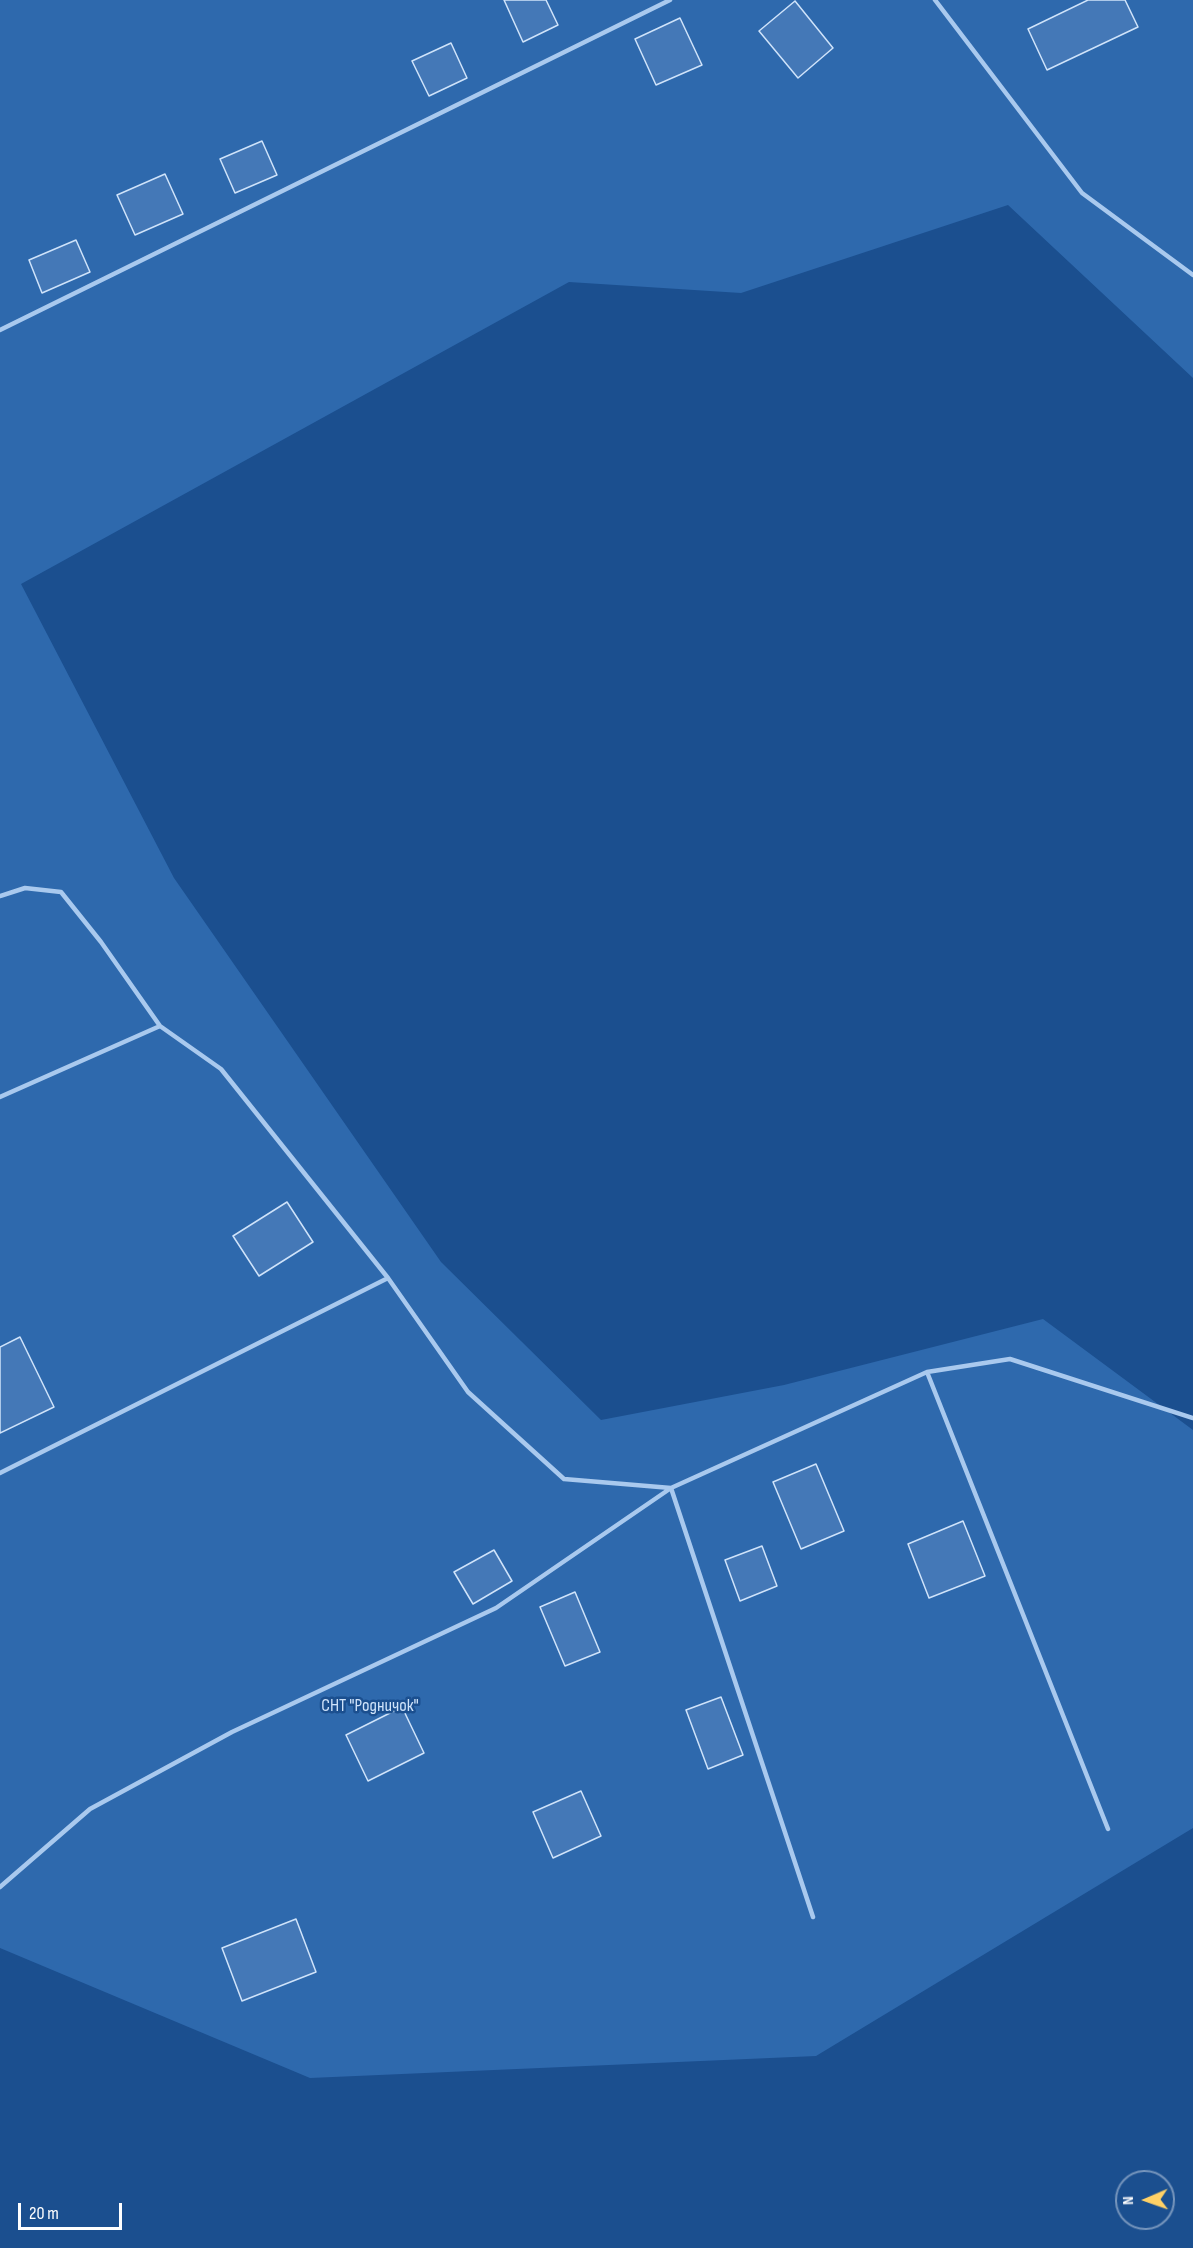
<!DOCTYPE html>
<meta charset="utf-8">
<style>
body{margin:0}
#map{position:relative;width:1193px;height:2248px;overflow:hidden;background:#1b4f8f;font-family:"Sofia Sans Condensed",sans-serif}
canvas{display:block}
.north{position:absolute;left:1115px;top:2170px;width:60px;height:60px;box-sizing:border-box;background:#1b4f8f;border:2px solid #7695bc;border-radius:50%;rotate:268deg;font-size:16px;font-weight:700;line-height:24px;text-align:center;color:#fff}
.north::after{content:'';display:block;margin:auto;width:21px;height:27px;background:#ffd166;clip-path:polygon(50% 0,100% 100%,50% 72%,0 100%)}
.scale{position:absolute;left:18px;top:2203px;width:104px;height:27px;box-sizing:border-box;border:3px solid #fff;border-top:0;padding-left:8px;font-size:18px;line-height:21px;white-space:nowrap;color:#fff;-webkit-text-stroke:4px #1b4f8f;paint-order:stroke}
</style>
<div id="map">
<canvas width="1193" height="2248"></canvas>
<div class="north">N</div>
<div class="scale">20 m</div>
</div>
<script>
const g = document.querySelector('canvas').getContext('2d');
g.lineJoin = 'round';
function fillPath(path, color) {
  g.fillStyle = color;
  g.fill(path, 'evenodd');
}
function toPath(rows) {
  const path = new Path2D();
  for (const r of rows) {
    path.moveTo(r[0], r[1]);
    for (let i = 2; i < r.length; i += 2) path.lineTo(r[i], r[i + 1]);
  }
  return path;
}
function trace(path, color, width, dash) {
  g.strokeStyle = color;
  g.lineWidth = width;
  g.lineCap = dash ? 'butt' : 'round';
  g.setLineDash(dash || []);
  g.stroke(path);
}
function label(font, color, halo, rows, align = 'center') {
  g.font = font + ' "Sofia Sans Condensed",sans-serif';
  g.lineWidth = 5;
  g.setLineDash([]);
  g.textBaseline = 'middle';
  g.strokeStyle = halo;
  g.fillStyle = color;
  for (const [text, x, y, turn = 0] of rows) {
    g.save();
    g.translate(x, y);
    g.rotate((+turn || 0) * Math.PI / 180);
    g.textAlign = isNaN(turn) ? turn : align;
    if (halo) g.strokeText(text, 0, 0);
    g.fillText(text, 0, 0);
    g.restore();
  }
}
fillPath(toPath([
 [0,0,1193,0,1193,378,1008,205,741,293,569,282,21,584,174,878,441,1262,601,1420,784,1385,1043,1319,1193,1430,1193,1828,816,2056,310,2078,0,1948]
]), '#2e69ad');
const building = toPath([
 [504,0,546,0,558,25,523,42,504,0],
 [1088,0,1125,0,1138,27,1047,70,1028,29,1088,0],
 [795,1,833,48,798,78,759,31,795,1],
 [680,18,702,65,656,85,635,39,680,18],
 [451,43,467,78,429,96,412,61,451,43],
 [262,141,277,175,235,193,220,159,262,141],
 [165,174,183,214,135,235,117,195,165,174],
 [76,240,90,272,42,293,29,260,76,240],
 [287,1202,313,1242,259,1276,233,1236,287,1202],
 [20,1337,54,1407,0,1433,0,1347,20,1337],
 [816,1464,844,1531,801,1549,773,1482,816,1464],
 [963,1521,985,1576,929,1598,908,1544,963,1521],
 [762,1546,777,1586,740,1601,725,1560,762,1546],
 [494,1550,512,1581,473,1604,454,1572,494,1550],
 [575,1592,600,1652,565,1666,540,1607,575,1592],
 [721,1697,743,1755,708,1769,686,1710,721,1697],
 [402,1707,424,1753,368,1781,346,1735,402,1707],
 [581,1791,601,1836,553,1858,533,1812,581,1791],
 [296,1919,316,1972,242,2001,222,1948,296,1919]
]);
fillPath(building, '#4478b7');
trace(building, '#cfe3fa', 1.5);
trace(toPath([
 [935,0,1082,193,1193,275],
 [0,330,670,0],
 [0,896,25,888,61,892,101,942,160,1026,221,1069,388,1278,468,1392,564,1479,671,1488,927,1372,1010,1359,1193,1418],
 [0,1097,160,1026],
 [927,1372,1108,1829],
 [0,1473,388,1278],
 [0,1887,90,1809,232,1732,496,1608,671,1488,813,1917]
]), '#a9c9ee', 4.5);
label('18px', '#cfe3fa', '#1b4f8f', [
 ["СНТ \"Родничок\"",370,1706]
]);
</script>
